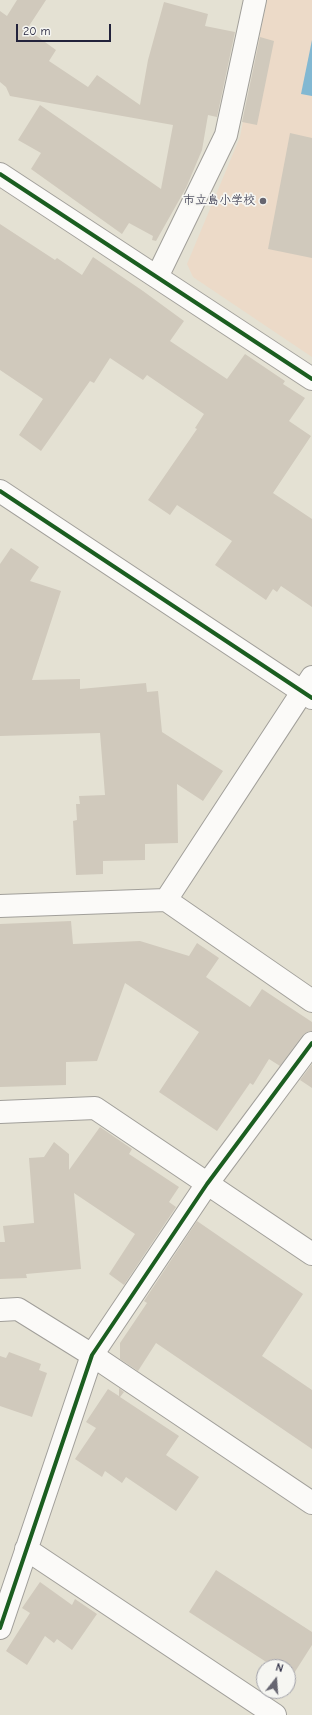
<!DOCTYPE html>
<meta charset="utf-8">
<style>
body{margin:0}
#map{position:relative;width:312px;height:1715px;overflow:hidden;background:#e4e1d3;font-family:"Comic Neue",sans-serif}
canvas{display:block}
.north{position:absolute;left:256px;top:1659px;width:40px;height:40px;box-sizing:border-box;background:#f6f6f2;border:1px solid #a1a1a9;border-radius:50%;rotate:17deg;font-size:11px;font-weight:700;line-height:16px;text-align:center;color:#22223b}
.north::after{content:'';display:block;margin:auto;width:14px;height:18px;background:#666570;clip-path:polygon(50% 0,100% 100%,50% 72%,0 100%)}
.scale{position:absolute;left:16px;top:24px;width:95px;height:18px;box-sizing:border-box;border:2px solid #22223b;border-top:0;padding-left:5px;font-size:12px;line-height:14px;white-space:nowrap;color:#22223b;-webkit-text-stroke:3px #f6f6f2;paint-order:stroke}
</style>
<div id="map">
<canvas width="312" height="1715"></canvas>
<div class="north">N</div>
<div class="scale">20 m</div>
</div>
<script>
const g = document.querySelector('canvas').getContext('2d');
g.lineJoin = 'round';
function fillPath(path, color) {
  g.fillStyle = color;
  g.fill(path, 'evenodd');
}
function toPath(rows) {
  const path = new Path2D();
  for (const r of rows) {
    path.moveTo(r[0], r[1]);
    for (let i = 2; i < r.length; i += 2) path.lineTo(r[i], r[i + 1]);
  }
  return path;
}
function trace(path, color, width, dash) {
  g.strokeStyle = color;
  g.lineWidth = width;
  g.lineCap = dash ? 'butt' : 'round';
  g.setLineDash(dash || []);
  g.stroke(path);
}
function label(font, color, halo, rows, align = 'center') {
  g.font = font + ' "Comic Neue","Klee One",sans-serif';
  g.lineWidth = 3.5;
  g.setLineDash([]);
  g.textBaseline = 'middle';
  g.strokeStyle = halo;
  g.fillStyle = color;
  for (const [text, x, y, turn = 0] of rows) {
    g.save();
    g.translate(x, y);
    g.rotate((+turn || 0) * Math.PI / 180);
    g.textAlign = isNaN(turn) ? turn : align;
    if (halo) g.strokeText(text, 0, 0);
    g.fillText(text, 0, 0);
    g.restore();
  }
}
fillPath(toPath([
 [267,0,312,0,312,357,193,277,187,264,240,137]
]), '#ecdac8');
fillPath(toPath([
 [312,40,312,96,301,94]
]), '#82b8d2');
fillPath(toPath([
 [17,0,46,0,27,29,56,50,49,61,88,87,97,75,140,105,148,60,164,2,208,14,205,26,235,32,217,117,208,115,202,150,186,188,156,241,152,240,153,236,129,223,122,234,31,169,41,153,18,140,40,105,161,189,173,125,10,96,6,87,0,82,0,11,7,16],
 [260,37,274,41,257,125,242,122],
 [290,133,312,138,312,258,268,249],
 [0,224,55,260,57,258,82,275,93,257,143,291,184,321,170,341,227,379,245,354,285,381,283,384,305,398,289,421,311,436,273,493,312,519,312,607,281,586,277,592,273,589,266,600,215,565,232,541,177,505,170,515,148,500,197,429,195,428,204,414,147,375,143,380,110,358,94,383,90,381,41,451,19,435,43,399,0,370],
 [11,548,39,567,30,581,61,591,32,680,80,679,80,689,146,683,147,692,158,691,162,732,223,771,203,801,177,784,178,843,145,844,145,860,103,861,103,874,76,875,73,821,77,820,76,804,80,804,79,796,105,795,100,733,0,736,0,564],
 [71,921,73,944,140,941,189,956,197,943,219,958,206,977,250,1007,262,989,312,1022,312,1031,307,1032,302,1036,280,1066,269,1059,253,1085,250,1083,217,1131,159,1092,199,1032,125,983,97,1061,66,1062,66,1085,0,1087,0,924],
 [312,1064,312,1088,300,1080],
 [100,1127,132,1149,129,1154,179,1187,169,1202,176,1207,124,1285,109,1274,135,1234,74,1193,81,1269,26,1274,27,1278,0,1279,0,1242,5,1242,3,1226,34,1223,29,1158,44,1157,54,1142,69,1154,69,1170],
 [197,1221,303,1294,262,1356,312,1390,312,1449,156,1343,138,1371,120,1359,120,1343,147,1303,144,1301],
 [9,1352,41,1364,39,1370,47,1373,32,1417,0,1406,0,1356,6,1358],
 [119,1388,124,1392,120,1397,179,1436,166,1455,199,1477,176,1511,126,1477,122,1483,105,1471,102,1477,75,1459,96,1428,86,1422,108,1389,119,1396],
 [216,1570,312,1632,312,1645,291,1678,288,1676,288,1667,274,1667,189,1612],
 [40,1582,72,1605,75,1599,97,1614,72,1650,57,1639,54,1643,45,1636,27,1665,6,1651,30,1613,22,1608]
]), '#d0c9bc');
const street = toPath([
 [0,174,312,379],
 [157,277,226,135,255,0],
 [166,900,312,677],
 [0,906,166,900,312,1001],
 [0,1112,95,1108,312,1254],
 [0,1310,18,1309,92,1355,312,1503],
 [26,1549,275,1715],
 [0,1628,92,1355,207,1184,312,1043]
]);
const secondary = toPath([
 [0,491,312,698]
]);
trace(street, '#a19f9a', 24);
trace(secondary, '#a19f9a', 24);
trace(street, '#fbfaf8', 22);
trace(secondary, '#fbfaf8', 22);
trace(toPath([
 [0,174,312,379],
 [0,491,312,698],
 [0,1628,92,1355,207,1184,312,1043]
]), '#1b5e20', 4);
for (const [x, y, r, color] of [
 [263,201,4,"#666570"]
]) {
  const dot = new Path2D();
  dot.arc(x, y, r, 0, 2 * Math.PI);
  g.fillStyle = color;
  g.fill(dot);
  trace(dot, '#f6f6f2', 1.5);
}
label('12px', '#22223b', '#f6f6f2', [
 ["市立島小学校",255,201]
], 'right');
</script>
